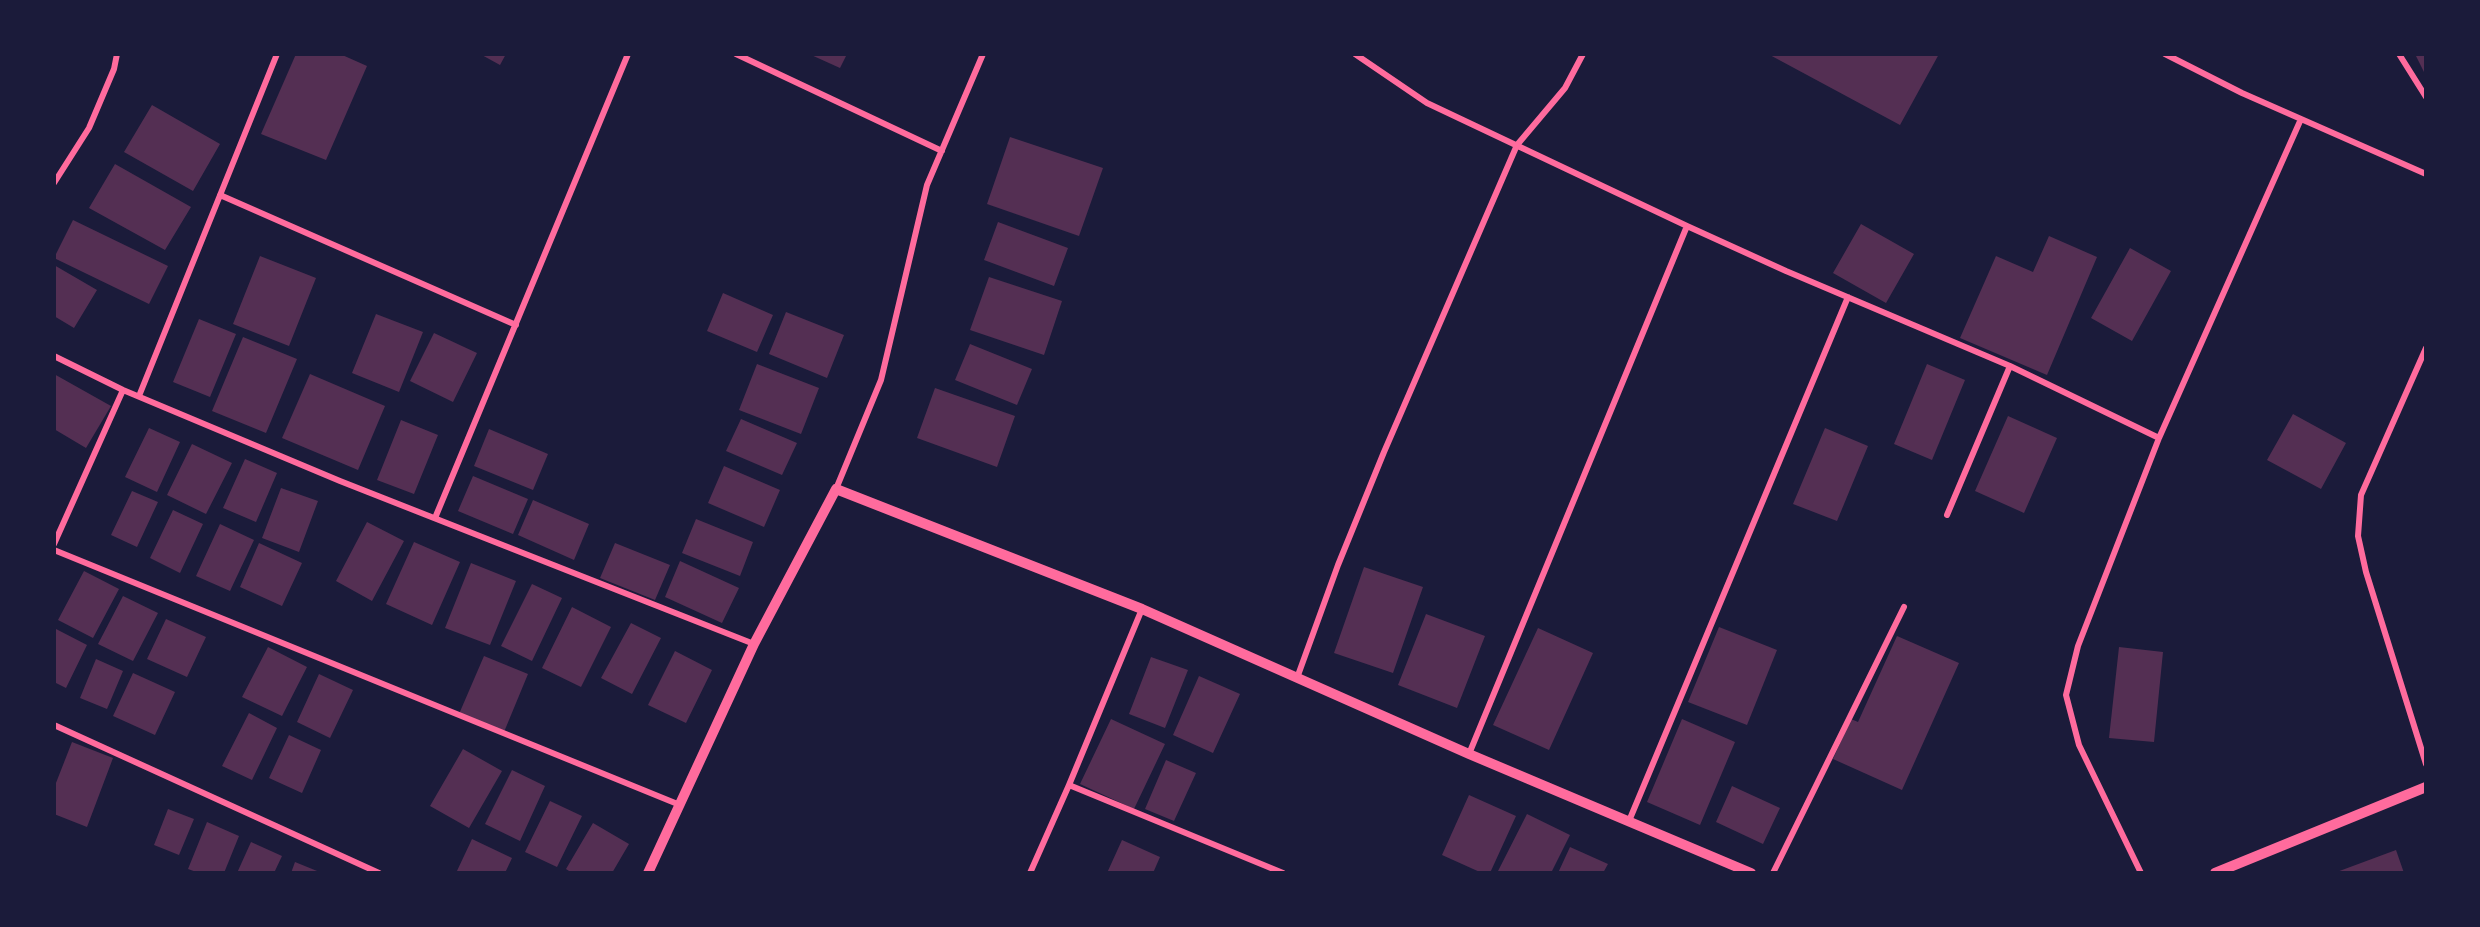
<!DOCTYPE html>
<style>
body{margin:0}
#map{position:relative;width:2480px;height:927px;overflow:hidden;background:#1b1b3a;font-family:"Space Grotesk",sans-serif}
canvas{display:block}
.frame{position:absolute;inset:0;border:56px solid #1b1b3a;pointer-events:none}
</style>
<div id="map">
<canvas width="2480" height="927"></canvas>
<div class="frame"></div>
</div>
<script>
const g = document.querySelector('canvas').getContext('2d');
g.lineJoin = 'round';
function fillPath(path, color) {
  g.fillStyle = color;
  g.fill(path, 'evenodd');
}
function toPath(rows) {
  const path = new Path2D();
  for (const r of rows) {
    path.moveTo(r[0], r[1]);
    for (let i = 2; i < r.length; i += 2) path.lineTo(r[i], r[i + 1]);
  }
  return path;
}
function trace(path, color, width, dash) {
  g.strokeStyle = color;
  g.lineWidth = width;
  g.lineCap = dash ? 'butt' : 'round';
  g.setLineDash(dash || []);
  g.stroke(path);
}
fillPath(toPath([
 [296,54,340,54,367,66,326,160,261,134],
 [480,54,506,54,500,65],
 [809,54,847,54,840,68],
 [1768,54,1939,54,1900,125],
 [2415,54,2426,54,2426,76],
 [152,105,220,144,193,191,124,152],
 [1010,137,1103,168,1079,236,987,204],
 [115,164,191,207,165,250,89,208],
 [73,220,168,266,149,304,54,258],
 [998,222,1068,248,1054,286,984,260],
 [1861,224,1914,254,1886,303,1833,273],
 [2049,236,2097,257,2047,375,1960,338,1996,256,2033,272],
 [2130,248,2171,271,2132,341,2091,318],
 [260,256,316,278,289,346,233,324],
 [54,265,97,290,74,328,54,316],
 [989,277,1062,301,1044,355,970,330],
 [723,293,773,315,757,352,707,331],
 [786,312,844,335,827,378,769,354],
 [376,314,423,332,399,392,352,373],
 [199,319,236,334,210,397,173,382],
 [434,333,477,353,453,402,410,381],
 [243,337,297,359,266,433,212,411],
 [970,344,1032,369,1017,405,955,380],
 [757,364,819,388,801,434,739,410],
 [1927,364,1965,380,1932,460,1894,444],
 [54,374,111,406,86,448,54,429],
 [310,374,385,406,358,470,282,438],
 [935,388,1015,416,997,467,917,438],
 [2293,414,2346,443,2321,489,2267,460],
 [2008,416,2057,438,2024,513,1975,491],
 [741,419,797,443,782,475,726,451],
 [401,420,438,435,414,494,377,480],
 [149,428,180,442,157,492,125,477],
 [1825,428,1868,446,1837,521,1793,504],
 [489,429,548,454,533,490,474,466],
 [192,444,232,463,206,514,167,495],
 [245,459,277,473,256,522,223,508],
 [724,466,780,490,764,527,708,503],
 [473,476,528,499,513,534,458,511],
 [281,488,318,501,299,552,262,538],
 [132,491,158,502,137,547,111,535],
 [533,500,589,524,574,560,518,535],
 [173,510,203,524,180,573,150,558],
 [696,519,753,542,740,576,682,553],
 [367,522,404,541,372,601,336,581],
 [220,524,254,540,230,591,196,576],
 [414,542,460,562,432,625,386,604],
 [259,543,302,563,282,606,240,587],
 [615,543,670,565,655,600,600,578],
 [680,561,739,588,722,623,665,597],
 [471,563,516,581,490,645,445,628],
 [1364,567,1423,587,1393,673,1334,653],
 [84,571,119,589,93,638,58,620],
 [532,584,562,598,532,661,501,646],
 [123,596,158,613,133,661,98,644],
 [572,607,611,627,581,687,542,668],
 [1426,614,1485,636,1457,708,1398,685],
 [166,619,206,637,187,677,147,659],
 [631,623,661,638,632,694,601,678],
 [1719,627,1777,650,1747,725,1688,702],
 [1538,628,1593,653,1549,750,1493,725],
 [56,629,87,645,66,688,54,682,54,633],
 [1897,636,1959,663,1902,790,1833,759,1851,719,1858,722],
 [268,647,307,667,282,716,242,697],
 [2119,647,2163,652,2154,742,2109,738],
 [675,651,712,670,686,723,648,705],
 [484,656,528,674,504,732,459,714],
 [1151,657,1188,670,1165,728,1129,714],
 [96,659,123,671,107,709,80,698],
 [133,673,175,692,155,735,113,716],
 [319,674,353,690,330,738,297,722],
 [1199,676,1240,694,1213,753,1173,735],
 [249,713,277,728,252,780,222,766],
 [1111,719,1165,744,1134,809,1080,784],
 [1682,719,1735,742,1700,825,1647,802],
 [289,735,321,750,302,793,269,778],
 [72,742,113,758,87,827,54,814,54,788],
 [463,749,502,771,469,828,430,806],
 [1166,760,1196,773,1174,821,1145,809],
 [512,770,545,786,520,841,485,824],
 [1732,786,1780,808,1763,844,1716,822],
 [1469,795,1516,816,1490,873,1482,873,1442,855],
 [550,801,582,816,557,867,525,852],
 [168,809,194,819,179,855,154,845],
 [1527,814,1570,835,1551,873,1497,873],
 [207,822,239,836,224,873,199,873,188,869],
 [593,823,629,844,612,873,572,873,566,869],
 [472,839,512,858,505,873,456,873],
 [1122,840,1160,857,1153,873,1107,873],
 [251,842,282,856,274,873,237,873],
 [1570,847,1608,864,1603,873,1558,873],
 [2396,850,2404,873,2334,873],
 [295,862,322,873,291,873]
]), '#542f53');
trace(toPath([
 [736,54,942,151],
 [1355,54,1427,103,1687,226,1786,271,2010,366,2159,438],
 [2165,54,2242,93,2426,174],
 [2399,54,2426,97],
 [54,183,89,128,114,69,117,54],
 [220,195,516,325],
 [2426,348,2361,495,2358,536,2366,572,2426,764],
 [54,356,123,390,340,481,754,644],
 [139,396,277,54],
 [836,489,881,380,927,185,983,54],
 [1947,515,2010,366],
 [435,518,628,54],
 [54,544,123,390],
 [54,550,680,805],
 [1297,678,1338,565,1384,452,1517,145,1565,88,1583,54],
 [54,725,379,873],
 [1469,754,1687,226],
 [1069,785,1283,873],
 [1629,821,1848,297],
 [1030,873,1069,785,1142,609],
 [1773,873,1904,607],
 [2141,873,2079,745,2066,695,2078,646,2159,438,2301,119]
]), '#ff6b9d', 6);
trace(toPath([
 [648,873,754,644,836,489,1142,609,1469,754,1751,873],
 [2215,873,2426,787]
]), '#ff6b9d', 10);
</script>
